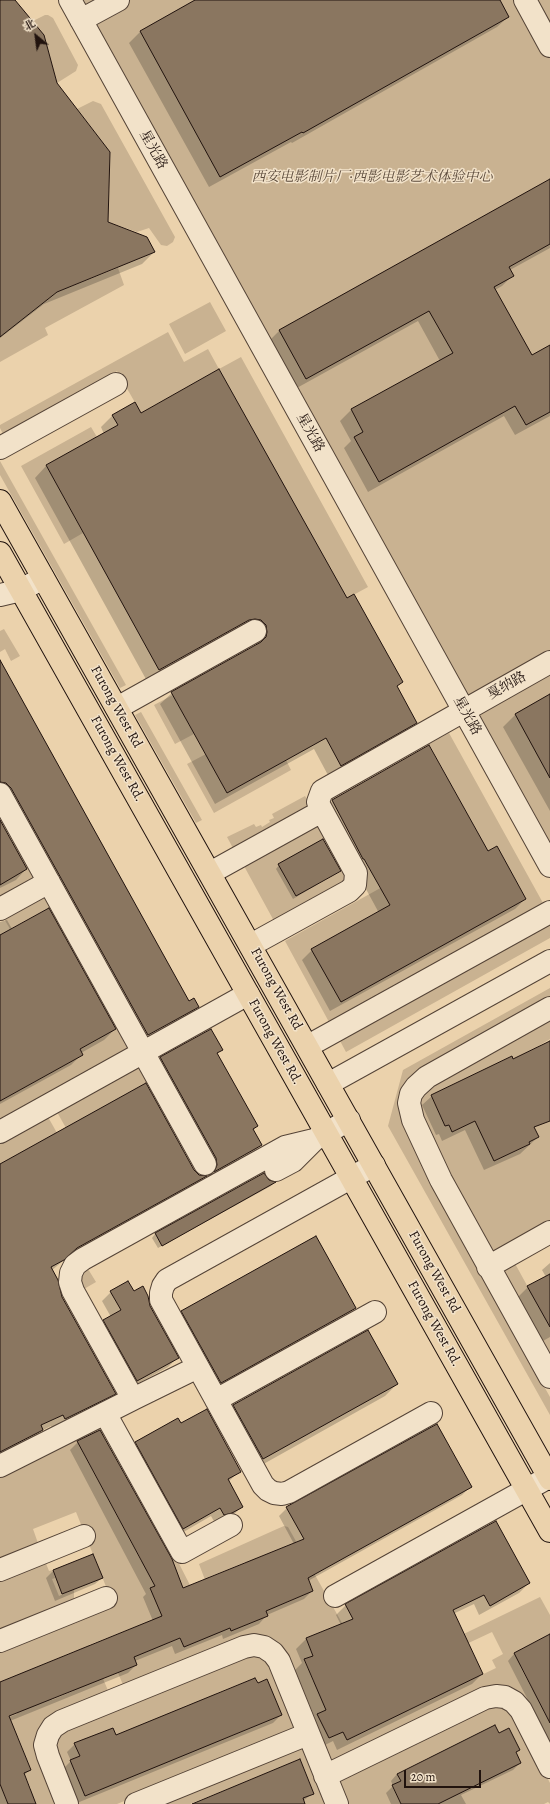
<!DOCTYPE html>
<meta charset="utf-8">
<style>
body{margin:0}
#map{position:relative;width:550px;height:1804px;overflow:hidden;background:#ebd2ac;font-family:Alegreya,"Noto Serif SC",serif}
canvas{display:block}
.north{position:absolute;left:16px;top:16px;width:40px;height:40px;-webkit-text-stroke:3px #f2e2c9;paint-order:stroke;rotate:331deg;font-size:11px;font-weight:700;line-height:16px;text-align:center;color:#21130e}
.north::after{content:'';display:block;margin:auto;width:14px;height:18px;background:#21130e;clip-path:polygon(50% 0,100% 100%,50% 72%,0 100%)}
.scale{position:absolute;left:404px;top:1770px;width:77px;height:18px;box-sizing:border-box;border:2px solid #21130e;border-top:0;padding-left:5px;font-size:12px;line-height:14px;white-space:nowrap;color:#21130e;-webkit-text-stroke:3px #f2e2c9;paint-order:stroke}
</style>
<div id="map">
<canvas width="550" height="1804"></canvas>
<div class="north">北</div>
<div class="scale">20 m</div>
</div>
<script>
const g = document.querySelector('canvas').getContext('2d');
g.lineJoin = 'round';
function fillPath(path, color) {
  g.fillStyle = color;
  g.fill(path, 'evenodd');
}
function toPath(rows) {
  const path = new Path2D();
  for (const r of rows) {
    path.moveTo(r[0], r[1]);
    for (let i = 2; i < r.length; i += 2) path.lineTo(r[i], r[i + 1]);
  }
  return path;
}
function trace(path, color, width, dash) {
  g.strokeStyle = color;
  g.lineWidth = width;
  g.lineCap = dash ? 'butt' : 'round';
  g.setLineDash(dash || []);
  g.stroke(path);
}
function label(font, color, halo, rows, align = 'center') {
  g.font = font + ' Alegreya,"Noto Serif SC",serif';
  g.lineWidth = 3;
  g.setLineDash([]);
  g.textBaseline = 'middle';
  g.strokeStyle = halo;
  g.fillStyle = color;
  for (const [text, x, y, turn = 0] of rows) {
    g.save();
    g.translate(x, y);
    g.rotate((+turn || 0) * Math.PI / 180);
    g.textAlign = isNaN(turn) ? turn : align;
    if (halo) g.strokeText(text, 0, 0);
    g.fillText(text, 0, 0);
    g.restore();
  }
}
fillPath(toPath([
 [70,0,550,0,550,866],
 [45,15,48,15,53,18,78,65,76,71,57,83,44,35,33,21],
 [93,101,101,104,175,237,173,242,167,246,161,245,149,228,137,232,108,222,110,152,77,109],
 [118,268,124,285,45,328,48,335,0,362,0,337,57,292],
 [210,302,226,331,185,354,169,324],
 [168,332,184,362,208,349,219,369,241,357,368,587,269,641,254,614,331,571,219,369,141,413,117,371,3,434,0,428,0,425],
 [91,427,97,437,46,465,83,533,64,544,21,466],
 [0,461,126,685,120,688,0,475],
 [4,629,20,656,11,661,5,649,0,652,0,631],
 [173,695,194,734,175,744,154,705],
 [141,712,202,820,196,823,135,715],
 [449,733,543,903,329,1022,285,941,402,876,437,880,312,949,341,1001,526,899,497,846,486,852,477,834,478,833,429,744],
 [206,754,227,793,286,760,291,770,214,813,187,764],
 [305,796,312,807,234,850,227,837,254,824,256,827,261,825,262,827,270,822,269,820,274,818,272,814],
 [0,805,40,877,0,903,0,849,13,842,0,819],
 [314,825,319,825,328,837,279,865,296,896,346,869,347,881,274,921,244,866],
 [44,891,134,1048,0,1126,0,1101,83,1055,80,1049,99,1039,84,1012,101,1002,81,965,63,974,70,946,49,908,10,929,3,917],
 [550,922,550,938,346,1052,339,1039],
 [550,988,550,997,405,1085,471,1256,550,1397,550,1415,388,1126,403,1070],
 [550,1019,550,1039,537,1047,539,1051,535,1048,513,1059,512,1056,431,1095,445,1126,449,1125,452,1132,477,1120,494,1161,530,1144,529,1142,539,1137,534,1127,537,1126,550,1110,550,1226,494,1257,471,1216,423,1119,419,1105,422,1095,426,1090],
 [139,1061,171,1124,153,1134,151,1130,168,1121,147,1083,66,1128,57,1112],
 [48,1117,57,1133,0,1164,0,1138],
 [513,1260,550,1327,550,1358,499,1267],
 [85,1264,96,1282,84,1289,76,1275],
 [103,1421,109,1433,81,1449,141,1561,170,1546,193,1591,207,1585,199,1564,277,1529,284,1526,288,1527,373,1678,540,1597,550,1615,550,1639,548,1635,521,1649,528,1662,520,1666,532,1689,540,1685,546,1698,539,1702,550,1723,550,1751,520,1698,330,1762,276,1646,54,1717,59,1804,0,1804,0,1784,6,1800,31,1789,24,1773,31,1770,18,1737,0,1744,0,1721,17,1714,14,1706,24,1702,14,1676,0,1682,0,1650,113,1604,76,1512,33,1529,39,1546,0,1562,0,1473],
 [294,1543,313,1591,276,1607,257,1558],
 [246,1562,268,1616,231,1631,209,1577],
 [155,1624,204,1638,184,1647,180,1638,163,1645],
 [140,1625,150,1650,134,1657,137,1665,118,1673,124,1687,109,1693,89,1645],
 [331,1628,352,1678,322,1677,313,1681,304,1660,313,1656,306,1638],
 [492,1632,503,1654,492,1660,496,1668,469,1681,443,1655],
 [75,1651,86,1677,70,1683,73,1691,52,1700,49,1692,38,1696,27,1671],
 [430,1690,434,1698,407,1711,403,1703],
 [318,1714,370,1719,374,1727,347,1740,343,1732,329,1738],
 [45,1561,49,1571,53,1570,55,1578,52,1579,59,1596,74,1589,74,1599,72,1602,0,1633,0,1579],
 [248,1653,264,1655,296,1724,293,1732,117,1804,75,1804,53,1741,57,1734],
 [255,1678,258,1683,267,1679,282,1715,224,1739,209,1703,217,1693],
 [75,1744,142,1772,85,1796,70,1760,80,1756],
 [494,1703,514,1712,550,1783,550,1804,548,1802,544,1804,438,1804,434,1765,430,1757,397,1774,401,1781,392,1786,401,1804,345,1804,338,1779],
 [495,1725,499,1733,509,1728,520,1750,516,1752,521,1763,473,1786],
 [303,1746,329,1804,305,1804,303,1798,314,1793,300,1759,242,1783,250,1804,237,1804,230,1788,190,1804,156,1804]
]), '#c9b291');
fillPath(toPath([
 [0,0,14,0,56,84,107,222,154,252,142,264,44,304,0,338],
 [198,0,499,0,508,17,497,27,292,143,291,142,209,187,129,43,140,32],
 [550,180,550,248,510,270,513,275,502,286,495,290,532,357,550,347,550,416,515,435,504,416,368,492,344,448,351,441,340,421,351,410,440,361,418,321,295,389,269,341,280,330],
 [134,403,140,414,346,600,401,682,396,687,416,723,404,734,329,777,314,749,215,804,160,704,172,693,256,646,255,637,147,681,35,478,46,466,104,434,101,427,112,416],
 [0,663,188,1002,198,1007,187,1017,137,1045,0,798],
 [550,695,550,811,503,727,515,715],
 [333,800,488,852,525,899,515,909,330,1011,302,960,312,950,379,913,323,810],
 [0,822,26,869,16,880,0,888],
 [279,865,340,871,293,899,276,869],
 [7,920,12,929,115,1029,104,1040,81,1053,82,1054,71,1065,0,1104,0,922],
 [550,1040,550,1091,536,1125,534,1128,538,1137,520,1154,484,1170,465,1130,442,1141,439,1134,436,1135,422,1105,432,1096,513,1060,536,1049],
 [221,1050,217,1054,257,1126,253,1131,261,1145,251,1155,206,1180,209,1172,151,1068,161,1058],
 [0,1165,193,1171,198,1176,205,1177,194,1188,64,1260,51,1271,61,1297,115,1394,103,1405,53,1430,51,1426,41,1431,30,1442,0,1457],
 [264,1174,268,1181,274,1183,271,1186,158,1248,152,1238,155,1234],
 [550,1263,550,1337,543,1341,518,1297,528,1287,546,1277,542,1270],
 [111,1292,133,1292,149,1306,177,1358,168,1367,128,1389,95,1330,104,1321,111,1317,102,1301],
 [355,1308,343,1320,209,1394,170,1324,182,1312],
 [397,1384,385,1396,251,1471,222,1418,234,1406],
 [78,1442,182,1589,294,1544,279,1516,287,1508,470,1487,462,1495,308,1581,312,1591,304,1599,267,1615,259,1624,223,1639,222,1635,175,1654,172,1646,135,1661,136,1665,128,1673,10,1721,30,1770,24,1775,36,1804,0,1804,0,1683,153,1621,143,1597,146,1594,70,1450],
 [136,1443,240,1471,228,1482,242,1507,233,1515,215,1523,211,1516,175,1537,127,1451],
 [92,1555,102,1578,95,1584,55,1601,46,1578,53,1571],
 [529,1583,519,1593,479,1615,474,1604,453,1614,482,1674,472,1684,337,1750,333,1741,319,1748,308,1725,315,1718,295,1670,302,1663,296,1649,306,1639,341,1625,336,1615,346,1605],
 [550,1641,550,1743,508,1661,514,1654],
 [281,1715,273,1723,77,1803,63,1769,71,1761,67,1752,75,1744,116,1736],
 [499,1735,518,1750,515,1753,520,1763,513,1770,461,1795,466,1804,391,1804,386,1793,393,1786,391,1781,397,1774],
 [313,1793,303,1801,304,1804,193,1804]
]), '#0003');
const building = toPath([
 [0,0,15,0,44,35,57,83,110,152,108,222,147,237,155,252,57,292,0,337,0,0],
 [195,0,500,0,509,17,303,133,302,132,220,177,140,31,195,0],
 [550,179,550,244,509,267,514,276,494,287,532,355,550,345,550,412,526,425,515,406,379,482,354,437,363,432,351,409,453,353,429,311,306,379,279,330,550,179],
 [219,369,347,598,354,594,403,682,397,686,417,723,341,766,326,738,227,793,171,692,261,642,266,637,267,632,266,625,261,620,255,619,249,620,159,670,46,465,118,425,112,415,135,402,141,413,219,369],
 [0,660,189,1001,194,998,199,1007,148,1035,11,788,6,783,0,782,0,660],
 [550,694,550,778,515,714,550,694],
 [429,745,488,851,497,846,526,899,341,1002,311,949,390,905,364,859,363,859,332,800,429,745],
 [0,820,27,869,0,885,0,820],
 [323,839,341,871,296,896,278,864,323,839],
 [49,908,116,1029,80,1049,83,1055,0,1101,0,935,49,908],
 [211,1029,223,1050,217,1053,258,1126,253,1129,262,1145,214,1172,217,1165,216,1158,160,1057,211,1029],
 [550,1041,550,1121,534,1127,539,1137,529,1142,530,1144,494,1161,475,1121,452,1132,449,1125,445,1126,431,1095,512,1056,513,1059,550,1041],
 [146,1083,194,1170,199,1175,207,1176,77,1248,64,1260,51,1267,58,1280,62,1297,116,1394,65,1419,63,1415,41,1425,43,1430,0,1452,0,1164,146,1083],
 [264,1173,269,1180,276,1182,162,1246,155,1233,264,1173],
 [316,1236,356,1308,221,1383,181,1311,316,1236],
 [550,1274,550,1327,527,1286,550,1274],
 [128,1281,134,1291,143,1286,148,1296,150,1306,179,1358,137,1381,103,1320,121,1310,110,1291,128,1281],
 [368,1330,398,1384,263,1459,233,1405,368,1330],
 [207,1409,241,1472,228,1479,243,1507,232,1513,224,1515,220,1508,183,1529,135,1442,178,1418,181,1423,207,1409],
 [437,1424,472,1487,308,1578,313,1591,266,1611,268,1616,231,1631,230,1628,184,1647,180,1638,134,1657,137,1665,9,1716,31,1770,24,1773,36,1804,8,1804,0,1784,0,1682,162,1616,150,1588,155,1586,77,1441,100,1430,172,1559,183,1588,304,1539,286,1507,437,1424],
 [496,1521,530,1583,490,1606,484,1595,453,1610,483,1674,347,1740,343,1732,329,1738,317,1714,326,1710,304,1659,313,1656,306,1638,353,1619,345,1604,496,1521],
 [93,1554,103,1578,62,1594,53,1570,93,1554],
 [550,1634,550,1723,514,1653,550,1634],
 [255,1678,258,1683,267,1679,282,1715,85,1796,70,1760,80,1756,74,1743,113,1728,116,1735,255,1678],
 [495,1725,499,1733,509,1728,520,1750,516,1752,521,1763,438,1804,401,1804,392,1785,401,1781,397,1774,495,1725],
 [300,1759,314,1794,303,1798,305,1804,192,1804,300,1759]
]);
fillPath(building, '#8a7660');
trace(building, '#21130e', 1);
const minor = toPath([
 [70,0,550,866],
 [525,0,550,46],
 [81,20,118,0],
 [0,448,116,384],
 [0,595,21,590,43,578],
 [117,708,255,631],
 [0,794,205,1164],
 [210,873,322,811],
 [0,909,49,882],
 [251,945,349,891,355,885,356,873,320,807,318,802,322,791,550,662],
 [550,1008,427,1077,416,1087,411,1094,409,1103,413,1120,441,1180,550,1377],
 [308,1046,550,912],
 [328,1084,550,961],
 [0,1132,248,994],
 [374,1165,167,1280,163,1286,161,1293,161,1300,263,1485,268,1490,274,1493,282,1494,289,1492,431,1413],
 [276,1170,293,1161,314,1140],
 [488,1267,550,1232],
 [133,1399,198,1367],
 [216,1400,375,1312],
 [105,1413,182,1552,231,1525],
 [0,1466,133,1399,73,1291,70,1282,71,1273,75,1265,83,1259,285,1147,314,1140,349,1120],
 [0,1570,84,1536],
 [335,1596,549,1477],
 [0,1641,106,1598],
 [325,1776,485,1698,496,1696,505,1697,514,1702,521,1710,550,1767],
 [67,1804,48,1756,45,1745,48,1735,53,1727,62,1721,244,1647,254,1645,264,1647,273,1653,279,1661,337,1804],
 [136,1804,308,1734]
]);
const major = toPath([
 [0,501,550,1479],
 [0,553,550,1531]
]);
trace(minor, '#544336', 24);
trace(major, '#21130e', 24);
trace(minor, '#f2e2c9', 22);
trace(major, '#ebd2ac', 22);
label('14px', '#21130e', '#f2e2c9', [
 ["星光路",153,150,61],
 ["星光路",310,433,61],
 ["戛纳路",507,686,-29],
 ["Furong West Rd",116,707,61],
 ["星光路",467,716,61],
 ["Furong West Rd.",117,759,61],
 ["Furong West Rd",276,989,61],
 ["Furong West Rd.",275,1042,61],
 ["Furong West Rd",434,1272,61],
 ["Furong West Rd.",434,1324,61]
]);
label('italic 14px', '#5c4b3c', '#f2e2c9', [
 ["西安电影制片厂·西影电影艺术体验中心",372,178]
]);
</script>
